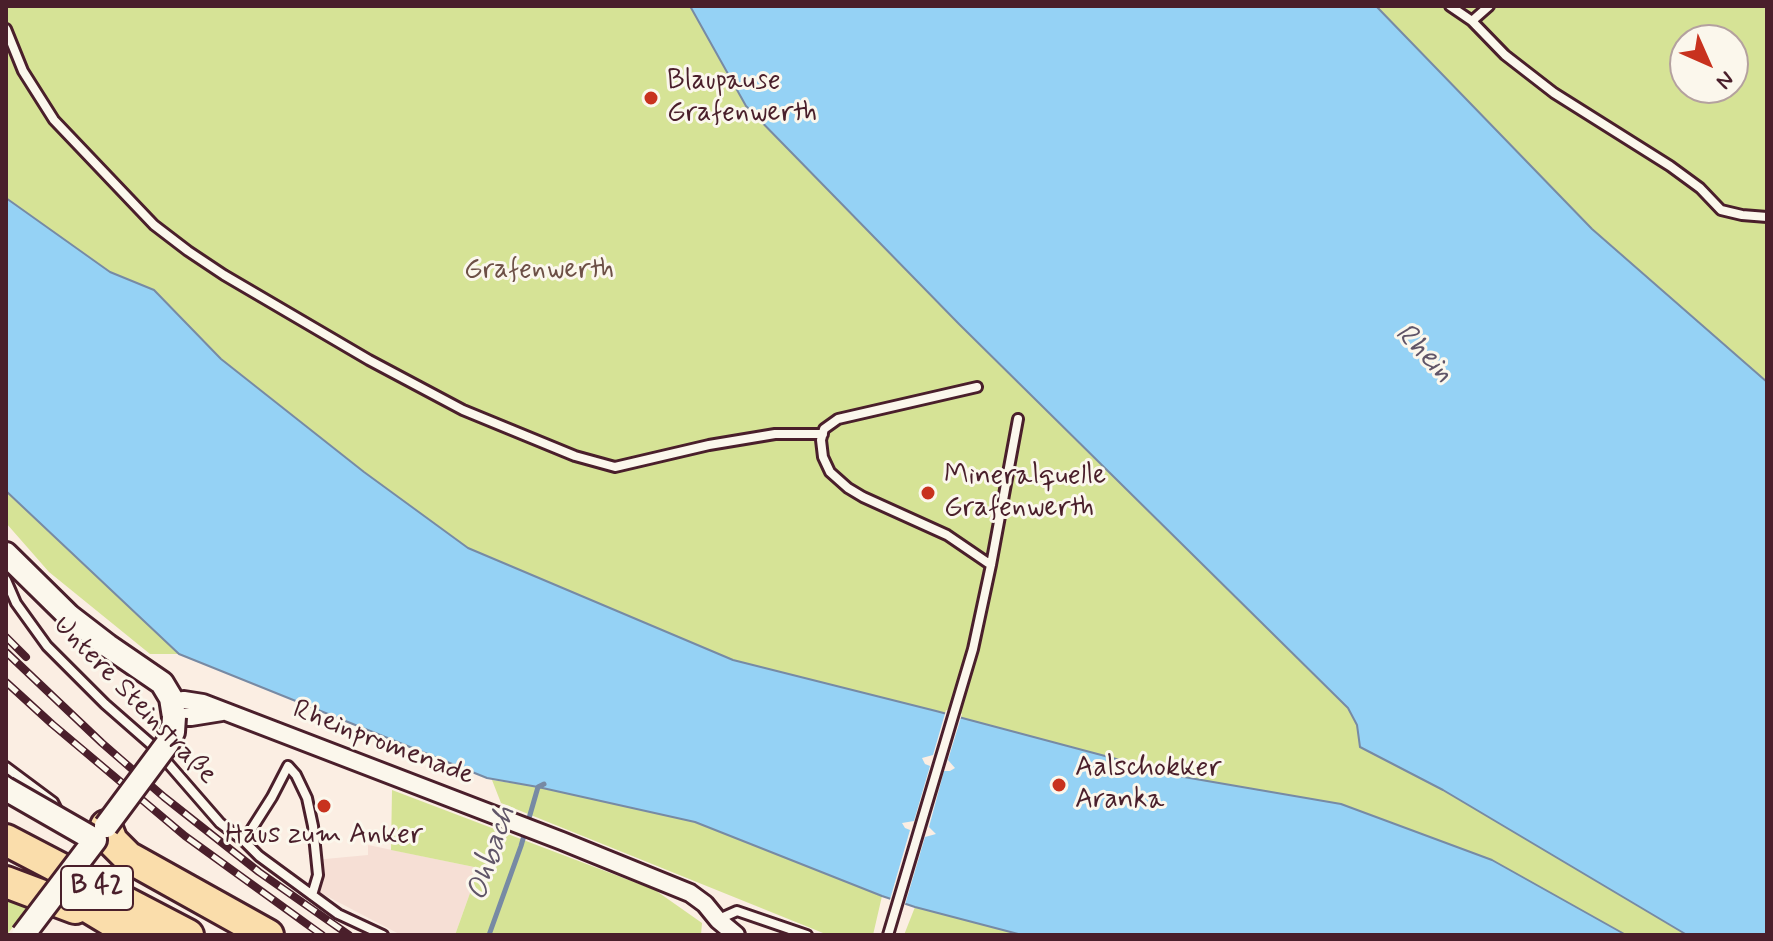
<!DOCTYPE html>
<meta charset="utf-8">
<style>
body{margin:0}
#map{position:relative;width:1773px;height:941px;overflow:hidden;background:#fbeee3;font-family:Mynerve,sans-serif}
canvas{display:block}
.frame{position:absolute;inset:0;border:8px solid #4a1f2b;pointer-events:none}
.north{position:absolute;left:1669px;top:24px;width:80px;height:80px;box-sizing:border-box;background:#fbf7ec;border:2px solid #b4a19f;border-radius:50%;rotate:135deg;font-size:22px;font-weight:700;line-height:32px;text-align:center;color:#4a1f2b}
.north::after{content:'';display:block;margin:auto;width:28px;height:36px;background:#c8321e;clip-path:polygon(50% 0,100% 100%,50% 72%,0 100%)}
</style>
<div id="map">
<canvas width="1773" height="941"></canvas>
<div class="frame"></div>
<div class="north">N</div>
</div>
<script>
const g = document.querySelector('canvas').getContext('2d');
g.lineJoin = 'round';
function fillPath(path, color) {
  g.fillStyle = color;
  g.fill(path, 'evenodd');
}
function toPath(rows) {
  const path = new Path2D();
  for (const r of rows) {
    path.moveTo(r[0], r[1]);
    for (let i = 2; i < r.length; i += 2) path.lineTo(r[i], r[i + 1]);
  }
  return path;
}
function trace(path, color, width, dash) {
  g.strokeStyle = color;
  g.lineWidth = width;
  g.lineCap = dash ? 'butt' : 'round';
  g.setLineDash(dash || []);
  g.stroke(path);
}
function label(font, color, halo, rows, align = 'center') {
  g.font = font + ' Mynerve,sans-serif';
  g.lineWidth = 6;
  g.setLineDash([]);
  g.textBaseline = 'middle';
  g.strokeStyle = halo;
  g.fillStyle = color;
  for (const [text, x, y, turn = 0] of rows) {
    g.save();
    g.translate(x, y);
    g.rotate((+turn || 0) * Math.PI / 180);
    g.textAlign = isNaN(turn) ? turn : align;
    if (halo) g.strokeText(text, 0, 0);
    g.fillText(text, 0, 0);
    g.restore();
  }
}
fillPath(toPath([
 [368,845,479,868,455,935,401,935,317,891,314,860,368,855]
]), '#f6dfd5');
fillPath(toPath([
 [6,6,690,6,746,106,959,324,1348,708,1357,725,1360,747,1443,790,1687,935,1626,935,1492,860,1341,804,1184,777,936,711,733,660,468,548,364,472,221,359,154,290,110,272,6,198],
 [1376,6,1767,6,1767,382,1592,229],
 [1685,40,1733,40,1733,88,1685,88],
 [6,491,179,654,150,654,49,572,6,523],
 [492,780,538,787,695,822,882,896,873,935,828,935,501,803],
 [392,790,655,890,702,923,701,935,455,935,479,868,391,850],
 [6,893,31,902,7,935,6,935],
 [915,907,1022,935,904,935]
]), '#d6e396');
const water = toPath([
 [690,6,1376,6,1592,229,1767,382,1767,935,1687,935,1443,790,1360,747,1357,725,1348,708,959,324,746,106,690,6],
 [6,198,110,272,154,290,221,359,364,472,468,548,733,660,936,711,1184,777,1341,804,1492,860,1626,935,1022,935,915,907,882,896,695,822,538,787,487,778,179,654,6,491,6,198]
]);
fillPath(water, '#95d2f5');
trace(water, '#778aa4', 2);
fillPath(toPath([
 [946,710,962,714,948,760,955,768,950,771,944,771,929,827,936,834,925,837,904,908,889,903,910,830,905,828,902,823,914,821,930,766,925,764,922,758,933,755]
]), '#fbeee3');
trace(toPath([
 [489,935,521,846,538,787,544,784]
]), '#778aa4', 5);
const lane = toPath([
 [1450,6,1472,21,1505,55,1554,93,1670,166,1700,188,1721,210,1742,215,1767,217],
 [1472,21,1489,6],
 [6,29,23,71,54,120,154,225,188,251,224,275,369,360,463,410,575,456,615,467,709,445,775,434,823,434],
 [977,387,838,419,824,429,821,440,823,457,830,472,848,488,863,497,947,535,991,565],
 [6,580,16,603,47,646,105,704,153,746,220,823,244,841,259,856,338,914,383,935],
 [6,767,53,802,57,810],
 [244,841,272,797,288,766,296,775,307,798,313,826,318,875,312,895],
 [719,919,737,911,807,935],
 [888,935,973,649,991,565,1018,419]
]);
const street = toPath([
 [172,702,184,700,203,703,562,841,690,893,705,904,718,920,736,935],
 [174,717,191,717,222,712]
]);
const secondary = toPath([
 [6,554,69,616,108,646,162,683,171,698,174,717]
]);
const highway = toPath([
 [106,826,112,841,128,857,268,935],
 [6,840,188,935],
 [6,882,75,908],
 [60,890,113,922,138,935]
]);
trace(lane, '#4a1f2b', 14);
trace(street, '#4a1f2b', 22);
trace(secondary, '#4a1f2b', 28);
trace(highway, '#4a1f2b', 36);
trace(lane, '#fbf7ec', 8);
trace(street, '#fbf7ec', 16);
trace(secondary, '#fbf7ec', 22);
trace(highway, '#faddab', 30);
const rail = toPath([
 [6,637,26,657],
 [6,652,102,743,164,797,259,872,349,935],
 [6,682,52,724,185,836,322,935]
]);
trace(rail, '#4a1f2b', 8);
trace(rail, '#fbf7ec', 5, [15]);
const secondaryBridge = toPath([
 [6,789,95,840,23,935],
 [106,826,167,744,173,732,174,717]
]);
trace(secondaryBridge, '#4a1f2b', 28, []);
trace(secondaryBridge, '#fbf7ec', 22);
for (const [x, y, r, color] of [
 [651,98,8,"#c8321e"],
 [928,493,8,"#c8321e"],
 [1059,785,8,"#c8321e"],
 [324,806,8,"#c8321e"]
]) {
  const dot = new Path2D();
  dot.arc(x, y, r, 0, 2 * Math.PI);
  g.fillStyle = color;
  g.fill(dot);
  trace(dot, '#fbf7ec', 3);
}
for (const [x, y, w] of [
 [97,888,72]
]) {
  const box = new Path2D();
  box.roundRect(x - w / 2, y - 22, w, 44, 6);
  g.fillStyle = '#fbf7ec';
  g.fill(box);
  trace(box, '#4a1f2b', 2);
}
label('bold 26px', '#4a1f2b', null, [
 ["B 42",97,888]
]);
label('28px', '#4a1f2b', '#fbf7ec', [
 ["Blaupause",667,82],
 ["Grafenwerth",667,114],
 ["Mineralquelle",944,477],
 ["Grafenwerth",944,509],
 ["Aalschokker",1075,769],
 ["Aranka",1075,801],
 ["Haus zum Anker",324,836,"center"]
], 'left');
label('28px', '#6d5046', '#fbf7ec', [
 ["Grafenwerth",539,271]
]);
label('28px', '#4a1f2b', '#fbf7ec', [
 ["Untere Steinstraße",134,701,46],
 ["Rheinpromenade",383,744,21]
]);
label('italic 30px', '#605568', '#fbf7ec', [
 ["Rhein",1423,354,45],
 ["Ohbach",493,854,-72]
]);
</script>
